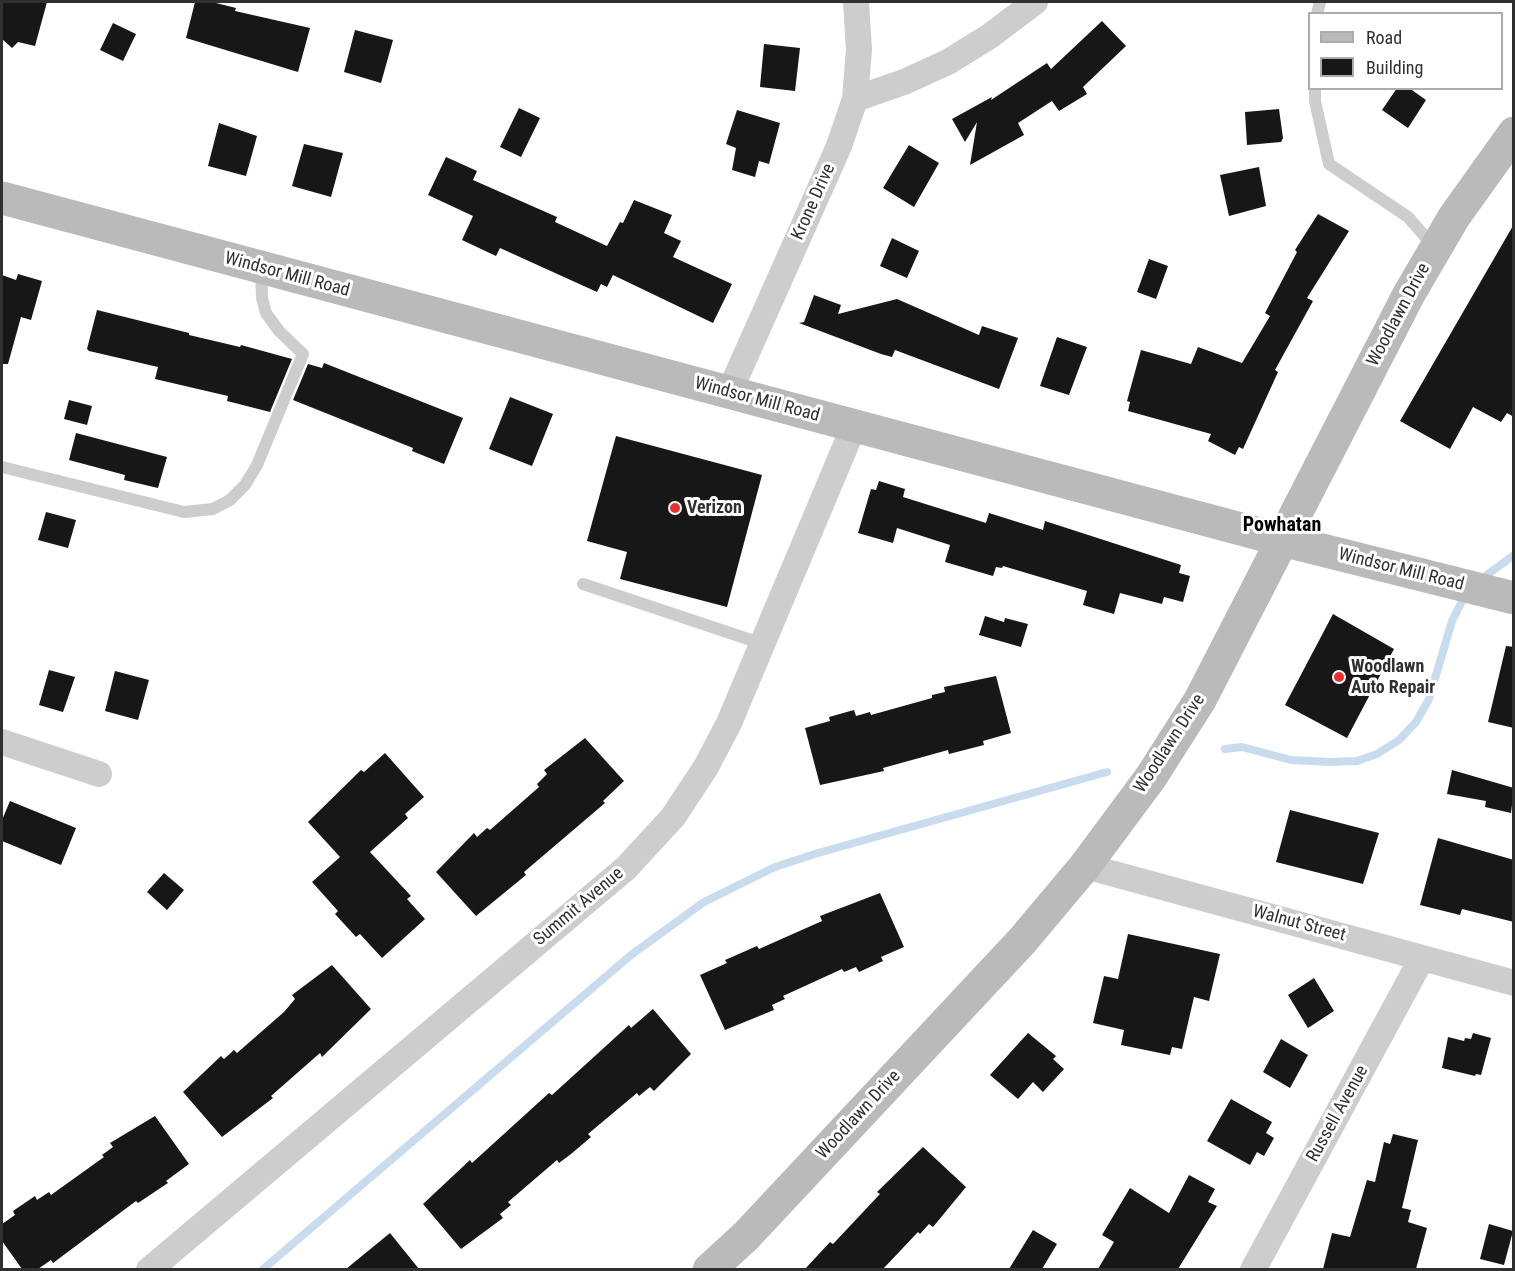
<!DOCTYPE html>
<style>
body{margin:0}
#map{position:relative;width:1515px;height:1271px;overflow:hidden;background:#fff;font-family:"Roboto Condensed",sans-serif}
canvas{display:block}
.frame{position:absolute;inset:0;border:3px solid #303030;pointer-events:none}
.legend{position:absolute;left:1308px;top:12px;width:195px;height:78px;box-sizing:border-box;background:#fff;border:2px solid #acacac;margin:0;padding:8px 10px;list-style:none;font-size:18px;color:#303030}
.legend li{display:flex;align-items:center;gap:12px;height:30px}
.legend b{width:30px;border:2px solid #acacac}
</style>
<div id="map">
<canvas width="1515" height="1271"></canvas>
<div class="frame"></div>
<ul class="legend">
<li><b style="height:8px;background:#bababa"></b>Road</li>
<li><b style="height:16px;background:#171717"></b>Building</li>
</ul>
</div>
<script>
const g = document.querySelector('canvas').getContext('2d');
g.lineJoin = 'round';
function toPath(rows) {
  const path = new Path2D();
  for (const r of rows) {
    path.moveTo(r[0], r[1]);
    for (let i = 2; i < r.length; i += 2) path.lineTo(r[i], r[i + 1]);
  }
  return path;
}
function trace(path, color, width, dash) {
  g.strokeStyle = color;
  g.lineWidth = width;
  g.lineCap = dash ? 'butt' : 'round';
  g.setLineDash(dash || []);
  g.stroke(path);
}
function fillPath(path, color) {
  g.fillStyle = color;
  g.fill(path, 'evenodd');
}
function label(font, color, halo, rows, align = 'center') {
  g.font = font + ' "Roboto Condensed",sans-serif';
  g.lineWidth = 6;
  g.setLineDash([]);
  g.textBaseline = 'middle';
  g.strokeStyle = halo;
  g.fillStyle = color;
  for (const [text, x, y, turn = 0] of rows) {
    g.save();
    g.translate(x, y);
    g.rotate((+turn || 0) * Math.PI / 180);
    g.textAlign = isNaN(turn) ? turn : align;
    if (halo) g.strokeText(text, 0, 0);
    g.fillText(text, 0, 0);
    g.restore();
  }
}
trace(toPath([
 [1480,580,1514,555],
 [1225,749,1242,747,1291,760,1330,762,1357,761,1377,754,1399,740,1416,722,1429,699,1452,621,1465,595],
 [262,1270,631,955,704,902,775,867,818,853,1107,772]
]), '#c9dced', 8);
fillPath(toPath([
 [2,2,47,2,35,46,18,42,12,48,2,39],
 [195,2,212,2,236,8,235,11,310,28,298,72,186,38],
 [1102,21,1126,46,1083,87,1087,94,1059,111,1052,101,1018,123,1024,135,970,165,977,122,965,142,952,119,992,97,991,100,1047,63,1051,69],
 [113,23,136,34,123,61,100,50],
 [355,30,393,40,381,83,344,72],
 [764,44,800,48,795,91,760,87],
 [1397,88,1409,88,1426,100,1408,128,1382,110],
 [519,108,540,118,521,157,500,147],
 [1279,109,1283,138,1281,142,1247,145,1245,112],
 [737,110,780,123,769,164,759,161,755,177,732,170,736,148,726,144],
 [219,123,257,136,246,176,208,166],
 [304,144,343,153,331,197,292,186],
 [909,145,939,163,914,207,883,188],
 [446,157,477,171,473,180,557,217,555,222,607,246,620,222,623,223,634,200,672,215,664,233,681,241,673,257,732,284,713,323,613,275,607,287,601,284,597,292,500,248,496,256,462,240,473,216,428,195],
 [1259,167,1266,206,1229,216,1220,175],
 [1318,214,1349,231,1307,298,1313,301,1275,370,1278,372,1243,449,1239,447,1235,455,1208,441,1211,434,1128,411,1130,402,1127,401,1141,350,1191,364,1198,347,1242,363,1270,316,1265,313,1297,252,1295,250],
 [1514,224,1514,417,1507,413,1501,422,1473,407,1450,449,1400,421],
 [892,238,919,251,907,278,880,266],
 [1149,259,1168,266,1156,299,1137,292],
 [18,274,42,281,31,320,21,317,8,364,2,364,2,275,16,280],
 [814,295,841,305,838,314,897,299,979,335,982,326,1018,338,999,389,895,350,892,357,881,354,799,323,804,322],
 [97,310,189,333,189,335,240,347,241,345,292,359,270,412,227,401,228,396,155,379,158,367,89,351,87,349],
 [1057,337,1087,347,1069,395,1040,386],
 [324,363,463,418,444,464,412,451,413,448,293,400,308,364,322,368],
 [510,397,553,414,532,466,489,449],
 [69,400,92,406,87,425,64,419],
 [76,433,167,457,158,488,124,480,125,475,69,460],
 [616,436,762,475,727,607,620,579,627,552,587,541],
 [879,481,905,489,903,497,986,523,989,513,1043,530,1045,521,1181,565,1179,573,1190,576,1183,602,1164,597,1162,604,1120,593,1114,614,1083,605,1087,591,1003,566,1002,568,996,567,993,576,945,562,950,545,897,528,893,543,858,533,871,489,876,490],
 [46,512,76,520,68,548,38,540],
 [1333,614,1394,649,1347,738,1285,705],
 [985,616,1004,622,1005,618,1028,624,1021,647,979,635],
 [1506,646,1514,647,1514,728,1488,722],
 [49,670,75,677,63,712,39,705],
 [115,671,149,680,138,720,105,711],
 [996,676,1011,733,983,741,984,745,949,754,948,750,883,768,884,771,820,785,805,728,830,721,829,717,854,710,856,716,870,712,871,715,932,698,932,695,945,692,944,687],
 [585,738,624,781,603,801,605,803,524,872,526,875,476,916,436,872,474,833,477,837,487,828,490,830,539,787,537,784,547,774,544,770],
 [385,753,424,797,405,814,408,818,370,852,411,896,407,899,425,919,382,958,360,934,356,937,335,914,338,911,312,882,340,857,308,822,361,770,364,772],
 [1452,770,1514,788,1511,813,1485,807,1486,801,1447,794],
 [10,801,76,828,61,865,2,841,2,820],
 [1290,810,1379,833,1363,884,1276,862],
 [1438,838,1514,860,1514,922,1462,909,1460,915,1420,905],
 [164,873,184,890,167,910,147,892],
 [880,893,904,947,881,957,883,961,859,972,856,967,844,972,842,969,783,996,785,999,772,1005,774,1010,725,1030,700,975,727,963,725,960,757,946,759,949,822,921,820,916],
 [1128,934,1220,954,1209,1001,1194,997,1182,1049,1172,1047,1170,1055,1121,1045,1124,1030,1093,1023,1104,976,1118,979],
 [332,965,371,1009,322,1057,320,1053,271,1096,273,1098,222,1137,183,1092,221,1056,224,1059,234,1050,237,1053,284,1012,295,999,292,995],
 [1314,978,1334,1011,1308,1028,1288,995],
 [653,1009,691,1054,654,1091,650,1087,639,1096,637,1093,588,1134,591,1137,571,1154,559,1163,557,1160,508,1202,511,1205,500,1214,503,1218,461,1249,423,1204,470,1160,472,1163,549,1093,552,1095,629,1025,631,1028],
 [1028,1033,1056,1056,1053,1059,1064,1069,1043,1092,1033,1082,1018,1099,990,1075],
 [1473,1033,1491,1038,1481,1075,1476,1074,1475,1076,1442,1068,1448,1037,1464,1041,1465,1038,1471,1039],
 [1281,1039,1308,1055,1290,1088,1263,1072],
 [1231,1099,1272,1122,1266,1133,1274,1138,1264,1156,1257,1152,1250,1165,1207,1141],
 [155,1116,189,1164,166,1181,168,1183,138,1203,136,1201,53,1263,51,1260,38,1269,22,1269,2,1241,2,1224,15,1215,13,1211,35,1196,37,1200,49,1192,51,1195,104,1157,102,1155,113,1147,110,1143],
 [1393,1134,1418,1140,1402,1208,1411,1210,1408,1222,1427,1228,1416,1269,1323,1269,1332,1233,1350,1237,1367,1180,1375,1182,1384,1142,1390,1144],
 [923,1147,966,1187,933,1227,929,1224,920,1234,918,1232,883,1269,805,1269,830,1242,833,1244,880,1194,877,1192],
 [1189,1175,1215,1189,1208,1202,1217,1206,1178,1269,1098,1269,1114,1242,1102,1235,1130,1188,1169,1213],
 [1489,1224,1513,1231,1504,1265,1480,1259],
 [1033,1230,1057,1244,1042,1269,1009,1269],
 [390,1233,419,1269,346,1269]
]), '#171717');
trace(toPath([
 [1317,14,1320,2],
 [1315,88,1315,101,1329,164,1408,217,1435,248],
 [2,467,184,512,213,509,230,500,245,485,257,465,303,354,279,331,266,313,262,298,261,270],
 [583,584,763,644]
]), '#cdcdcd', 12);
trace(toPath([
 [855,99,904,82,948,62,990,36,1035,2],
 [729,393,839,146,855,99,859,50,856,2],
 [2,742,99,774],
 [1085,866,1514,983],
 [149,1270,626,868,673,817,706,767,729,723,854,426],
 [1253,1270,1422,958]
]), '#cdcdcd', 26);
trace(toPath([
 [2,198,1282,540,1514,598],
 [709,1270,746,1236,1022,941,1085,866,1151,777,1200,700,1409,294,1454,217,1514,133]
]), '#bababa', 33);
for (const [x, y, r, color] of [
 [675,508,6,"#eb2f2d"],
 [1339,677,6,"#eb2f2d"]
]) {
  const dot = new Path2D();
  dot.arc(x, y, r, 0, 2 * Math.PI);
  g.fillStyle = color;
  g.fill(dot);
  trace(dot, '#fff', 2);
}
label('18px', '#303030', '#fff', [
 ["Krone Drive",814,202,-66],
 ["Windsor Mill Road",287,275,15],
 ["Woodlawn Drive",1399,315,-62],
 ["Windsor Mill Road",757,400,15],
 ["Windsor Mill Road",1401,570,14],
 ["Woodlawn Drive",1170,744,-57],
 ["Summit Avenue",579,907,-40],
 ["Walnut Street",1299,924,15],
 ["Russell Avenue",1338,1114,-61],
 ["Woodlawn Drive",859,1115,-47]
]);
label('bold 18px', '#303030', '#fff', [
 ["Verizon",687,508],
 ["Woodlawn",1351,667],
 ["Auto Repair",1351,688]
], 'left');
label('bold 20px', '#000', '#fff', [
 ["Powhatan",1282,526]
]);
</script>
